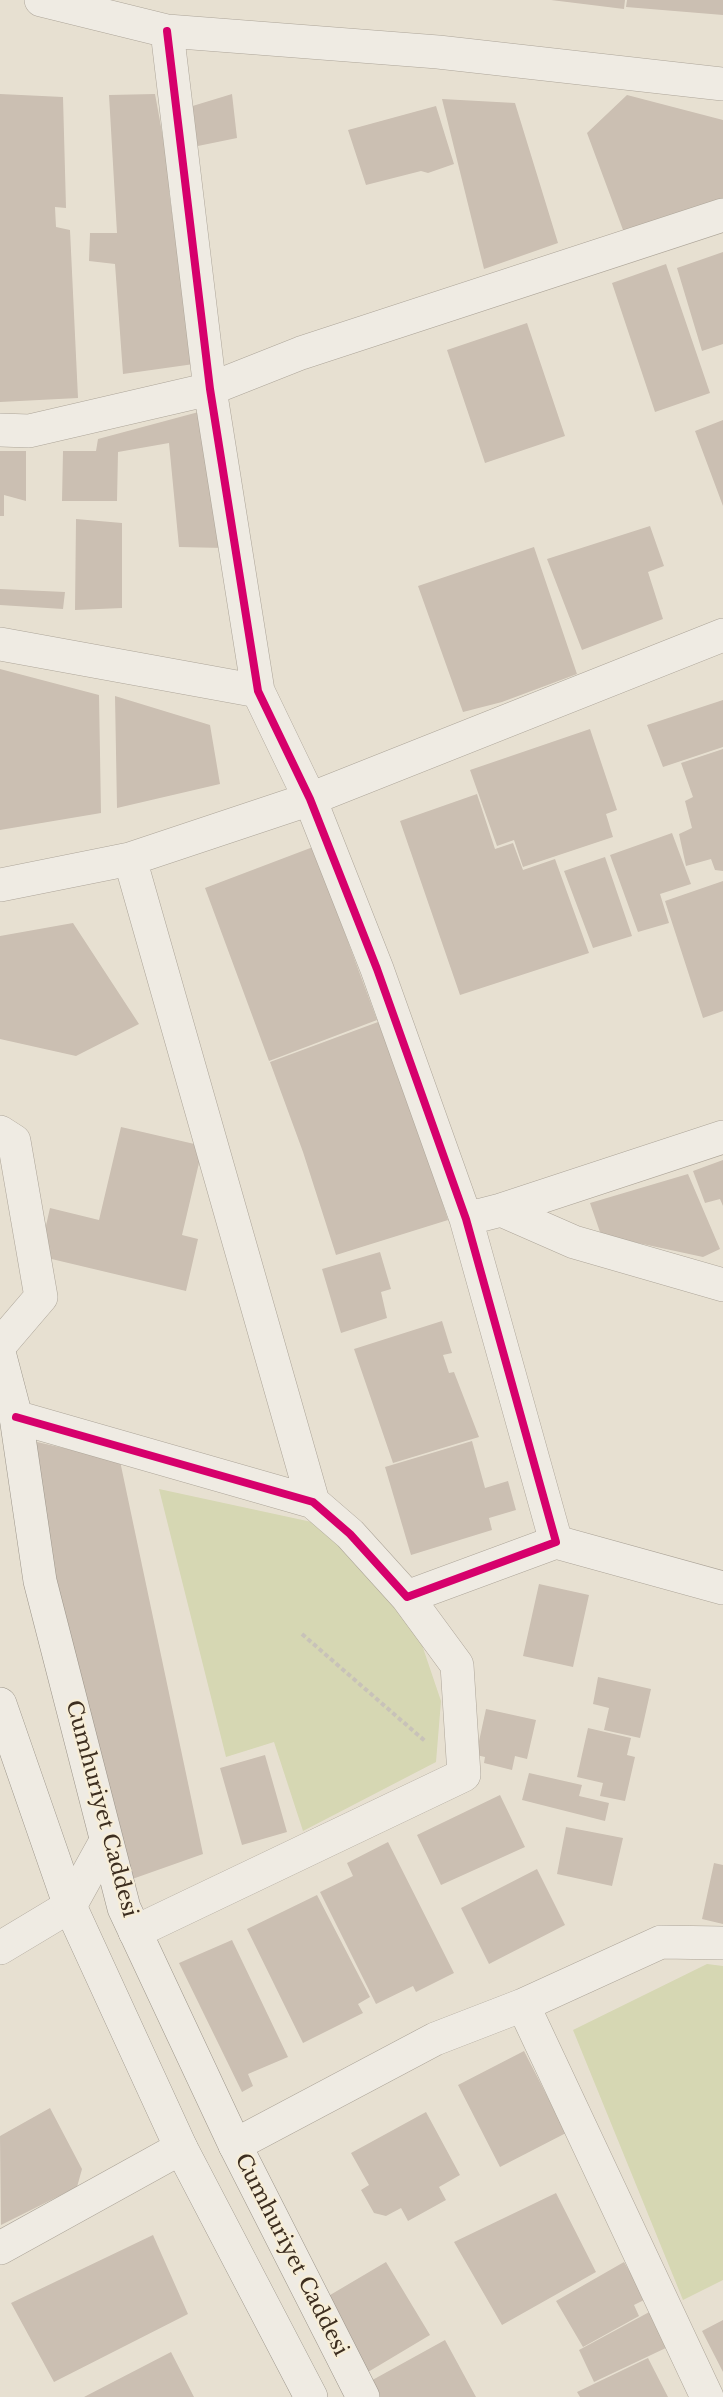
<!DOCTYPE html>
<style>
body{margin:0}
canvas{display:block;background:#e7e0d1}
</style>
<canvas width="723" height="2397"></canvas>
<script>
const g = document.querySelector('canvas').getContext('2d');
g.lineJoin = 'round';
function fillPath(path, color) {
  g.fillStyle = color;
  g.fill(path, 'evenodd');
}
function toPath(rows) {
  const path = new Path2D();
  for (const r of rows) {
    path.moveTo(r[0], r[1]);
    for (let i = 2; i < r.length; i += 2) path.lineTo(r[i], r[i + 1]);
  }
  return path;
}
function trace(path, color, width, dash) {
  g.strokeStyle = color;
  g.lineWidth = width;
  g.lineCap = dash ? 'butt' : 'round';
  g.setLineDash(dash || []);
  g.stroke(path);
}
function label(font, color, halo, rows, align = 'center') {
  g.font = font + ' "Libre Baskerville",serif';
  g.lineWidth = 4.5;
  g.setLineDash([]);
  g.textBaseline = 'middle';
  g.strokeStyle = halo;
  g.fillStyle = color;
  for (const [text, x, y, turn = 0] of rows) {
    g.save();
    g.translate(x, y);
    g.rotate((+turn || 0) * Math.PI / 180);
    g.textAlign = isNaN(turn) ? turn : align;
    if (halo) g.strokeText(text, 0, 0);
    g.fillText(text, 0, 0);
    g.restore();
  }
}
fillPath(toPath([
 [159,1489,321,1524,393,1604,420,1639,441,1701,436,1762,303,1831,274,1742,226,1757],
 [707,1964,723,1966,723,2280,683,2300,573,2030]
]), '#d6d7b3');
fillPath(toPath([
 [551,0,625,0,624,9],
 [627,0,723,0,723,15,626,7],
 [0,94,63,97,66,208,55,207,56,227,70,230,78,398,0,402],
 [155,94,173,192,169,192,194,364,123,374,115,264,89,261,90,233,117,233,109,95],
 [232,94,237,138,193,147,186,108],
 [627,95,723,120,723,207,626,238,587,133],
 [442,99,515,103,558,243,484,269],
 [436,106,454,164,428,173,421,171,366,185,348,130],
 [723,252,723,344,702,351,677,268],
 [666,264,710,393,655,412,612,283],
 [527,323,565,436,485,463,447,350],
 [206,410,224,548,179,547,169,443,118,452,117,501,62,501,63,451,96,451,98,439],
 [723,420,723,506,695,431],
 [0,451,26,451,26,501,4,495,4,516,0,516],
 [76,519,122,523,122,608,75,610],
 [650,526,664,566,648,572,663,619,582,650,547,559],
 [534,547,577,674,502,702,463,712,418,586],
 [0,589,65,592,63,609,0,605],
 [0,669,99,695,101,813,0,830],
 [115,696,210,725,220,784,117,808],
 [723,700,723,747,663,767,647,725],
 [590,729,617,810,606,814,613,837,523,867,514,840,497,846,470,770],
 [723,749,723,871,715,870,711,859,686,866,679,834,692,828,685,801,693,797,681,763],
 [477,794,495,849,513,843,523,870,555,859,589,953,460,995,400,821],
 [672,833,691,884,660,894,669,923,638,932,610,855],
 [313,847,377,1020,269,1061,205,888],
 [605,857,632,936,593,948,564,871],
 [723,881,723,1011,703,1018,665,901],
 [73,923,139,1024,76,1056,0,1039,0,936],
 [378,1022,414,1116,448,1220,336,1255,303,1152,270,1062],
 [121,1127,203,1146,182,1235,198,1239,186,1291,39,1256,50,1208,99,1220],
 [723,1160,723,1206,720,1199,705,1203,693,1171],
 [688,1174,720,1249,703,1257,601,1235,590,1203],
 [380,1252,391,1289,381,1292,387,1318,341,1333,322,1269],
 [442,1321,452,1353,443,1355,449,1373,454,1372,479,1437,393,1463,354,1349],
 [24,1439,120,1461,203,1854,121,1883],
 [472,1441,485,1488,508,1481,516,1510,489,1518,492,1530,411,1555,385,1467],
 [539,1584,589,1595,573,1667,523,1656],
 [598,1677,651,1689,640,1738,604,1730,609,1708,593,1704],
 [486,1709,536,1720,527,1759,515,1756,512,1770,484,1763,485,1757,476,1755],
 [588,1728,631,1738,627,1755,635,1757,625,1801,600,1796,603,1783,577,1777],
 [265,1755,287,1832,242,1845,220,1768],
 [529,1773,582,1785,579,1796,609,1803,605,1821,522,1800],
 [500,1795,525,1847,441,1885,417,1835],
 [566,1827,623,1838,612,1886,557,1874],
 [388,1842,454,1973,416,1992,413,1986,376,2004,320,1892,353,1876,347,1863],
 [714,1863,723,1865,723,1924,702,1919],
 [537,1869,565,1925,489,1964,461,1908],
 [317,1895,370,1997,358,2004,363,2013,303,2043,247,1929],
 [232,1940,288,2057,248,2074,253,2086,242,2092,179,1963],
 [524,2051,566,2133,500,2167,458,2085],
 [50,2108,82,2169,77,2187,1,2225,0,2136],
 [426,2112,460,2175,439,2187,446,2200,408,2221,401,2208,386,2216,374,2213,361,2190,369,2185,351,2153],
 [556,2193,596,2272,502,2325,454,2242],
 [153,2235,188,2314,54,2382,11,2303],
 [386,2262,430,2335,363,2375,320,2301],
 [624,2262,646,2299,634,2305,639,2316,583,2347,556,2301],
 [653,2310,670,2346,594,2382,579,2350],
 [723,2320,723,2372,702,2331],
 [445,2340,476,2397,375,2397,367,2383],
 [171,2352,194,2397,84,2397],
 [648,2358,668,2397,580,2397,577,2392]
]), '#cbbfb2');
const street = toPath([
 [41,0,167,31,438,52,723,84],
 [0,430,29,431,210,389,301,353,723,215],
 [0,644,258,691],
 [130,859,313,1502],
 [0,885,130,859,310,799,723,635],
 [0,1132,14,1141,41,1297,0,1345],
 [501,1210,723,1137],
 [466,1219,501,1210,574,1242,723,1285],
 [16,1417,313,1502,350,1534,407,1597,556,1542,466,1219,377,969,310,799,258,691,210,389,167,31],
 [556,1542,723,1588],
 [135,1932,464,1775,457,1665,407,1597],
 [0,1948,70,1906,106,1841],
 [235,2145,435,2039,523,2005],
 [0,2248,181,2148],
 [707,2397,523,2005,661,1942,723,1943]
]);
const secondary = toPath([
 [0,1356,16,1417,40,1581,124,1908,235,2145,363,2397],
 [0,1704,70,1906,181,2148,311,2397]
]);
trace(street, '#ada599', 34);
trace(secondary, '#9c958a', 34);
trace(toPath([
 [302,1634,425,1741]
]), '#c8c2b9', 4, [4.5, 3]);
trace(street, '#efebe3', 33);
trace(secondary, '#efebe3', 33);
trace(toPath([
 [16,1417,313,1502,350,1534,407,1597,556,1542,466,1219,377,969,310,799,258,691,210,389,167,31]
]), '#d6006c', 8);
label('21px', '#3d2e20', '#f7eed8', [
 ["Cumhuriyet Caddesi",101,1809,75],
 ["Cumhuriyet Caddesi",291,2255,63]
]);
</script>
